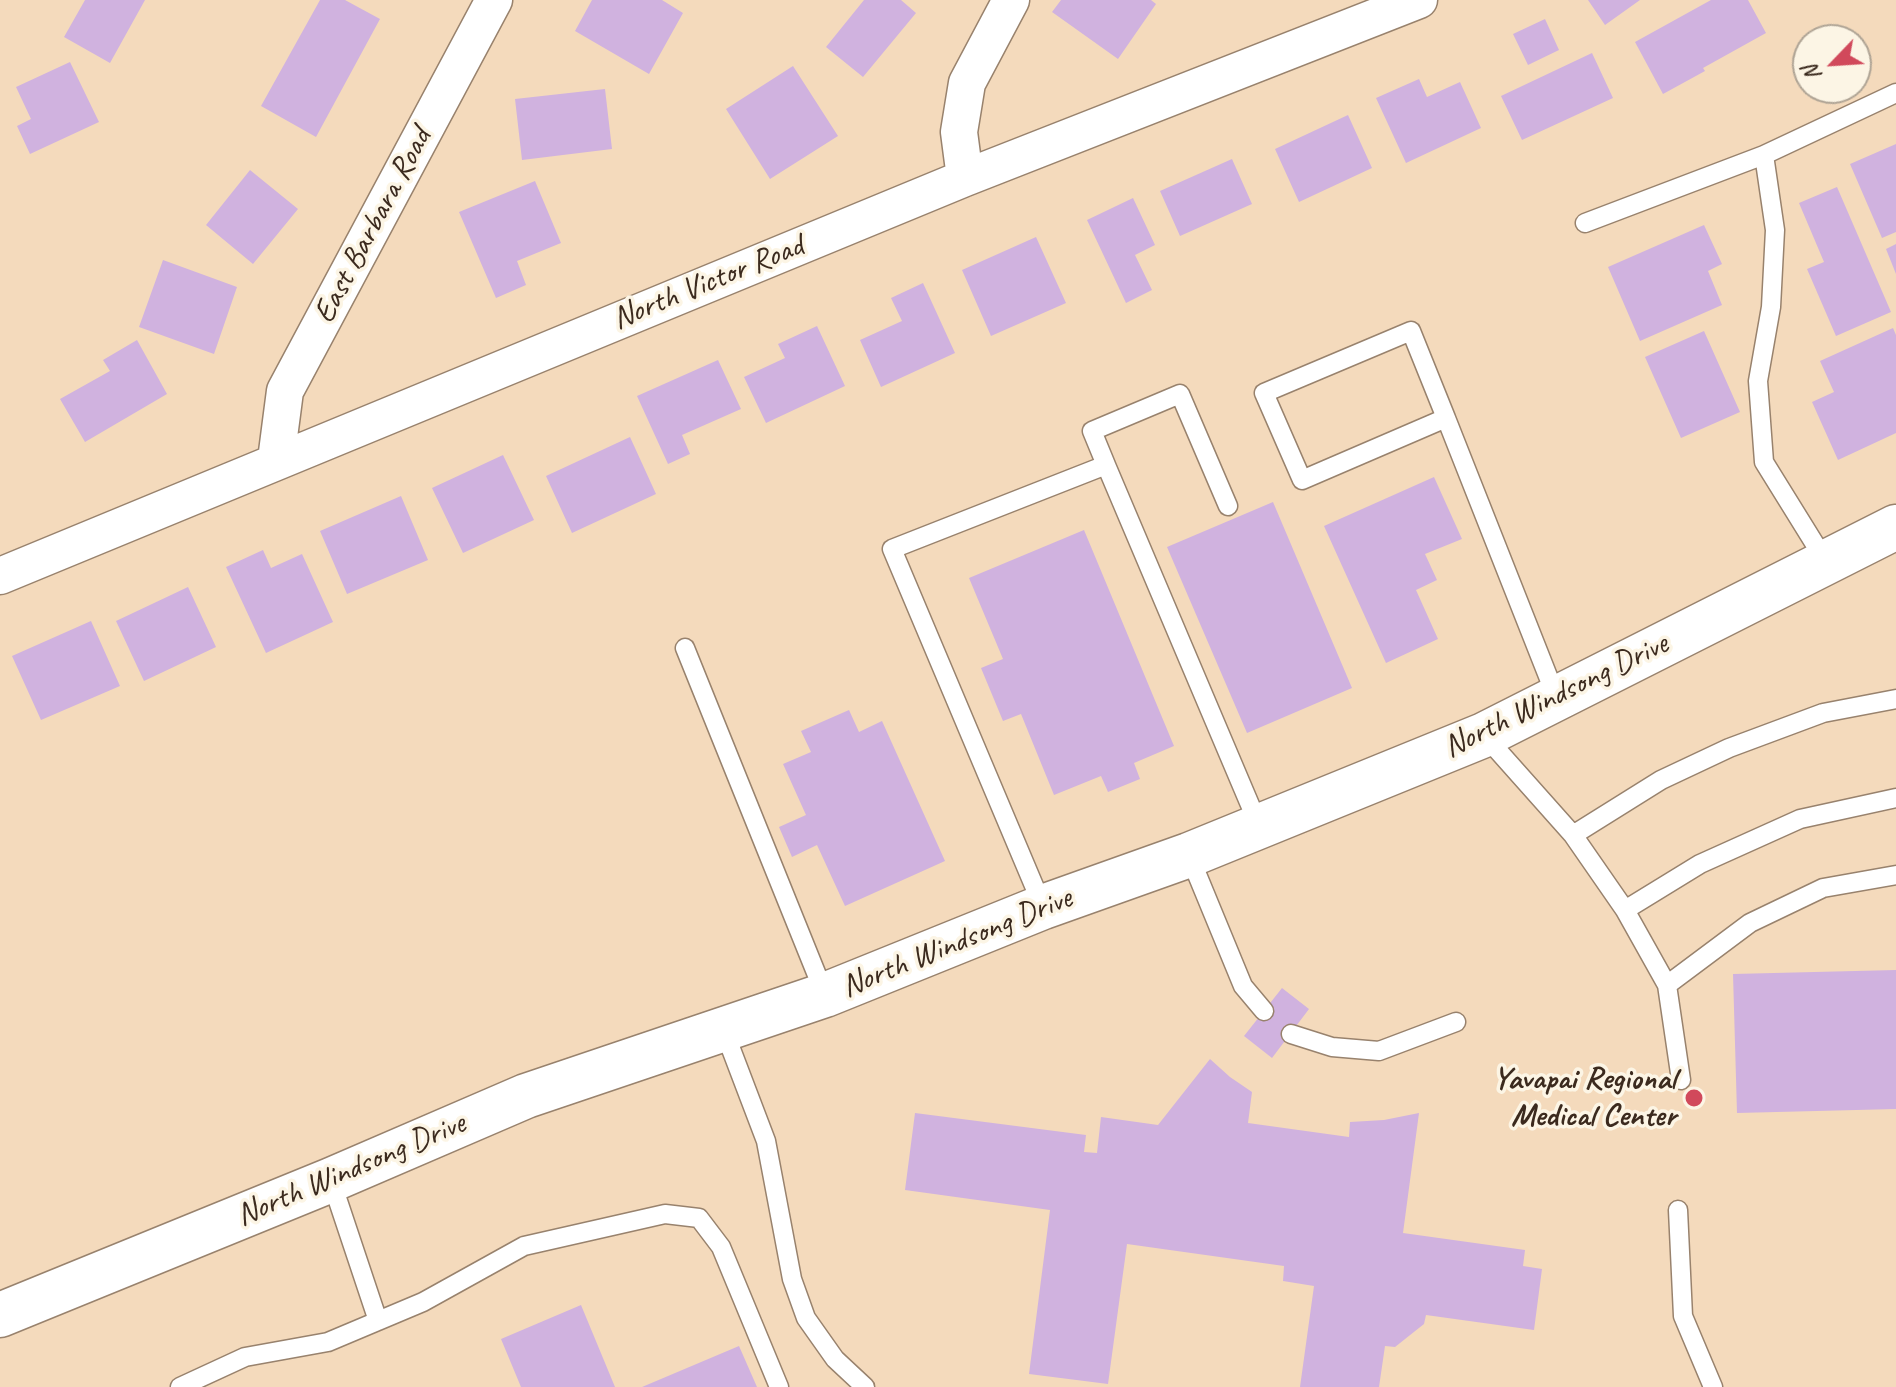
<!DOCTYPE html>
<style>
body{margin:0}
#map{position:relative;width:1896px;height:1387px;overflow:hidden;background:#f4dabc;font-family:Caveat,sans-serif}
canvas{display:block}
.north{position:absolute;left:1792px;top:24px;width:80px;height:80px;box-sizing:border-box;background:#fcf5e5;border:2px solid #afa495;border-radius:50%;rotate:245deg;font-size:22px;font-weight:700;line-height:32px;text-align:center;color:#3b2a1e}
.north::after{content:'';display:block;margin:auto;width:28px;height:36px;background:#d1495b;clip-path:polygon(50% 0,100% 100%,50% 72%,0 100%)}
</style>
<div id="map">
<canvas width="1896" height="1387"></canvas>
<div class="north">N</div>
</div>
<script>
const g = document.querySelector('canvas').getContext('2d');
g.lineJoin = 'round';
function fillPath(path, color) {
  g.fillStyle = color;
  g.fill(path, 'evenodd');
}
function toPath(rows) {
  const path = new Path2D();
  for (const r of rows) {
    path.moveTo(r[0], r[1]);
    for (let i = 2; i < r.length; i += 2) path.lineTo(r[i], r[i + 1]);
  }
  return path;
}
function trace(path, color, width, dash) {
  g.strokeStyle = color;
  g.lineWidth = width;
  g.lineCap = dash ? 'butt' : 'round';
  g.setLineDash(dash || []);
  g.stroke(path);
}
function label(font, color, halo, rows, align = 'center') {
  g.font = font + ' Caveat,sans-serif';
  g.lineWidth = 7;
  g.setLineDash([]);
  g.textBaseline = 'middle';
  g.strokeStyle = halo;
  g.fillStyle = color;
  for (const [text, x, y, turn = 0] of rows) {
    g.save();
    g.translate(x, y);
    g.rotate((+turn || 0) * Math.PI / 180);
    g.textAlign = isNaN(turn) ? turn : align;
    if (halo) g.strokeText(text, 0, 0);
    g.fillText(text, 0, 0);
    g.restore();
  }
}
fillPath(toPath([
 [85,0,145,0,110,63,64,37],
 [320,0,345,0,380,19,316,137,261,106],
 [592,0,662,0,683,13,649,74,575,31],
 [864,0,901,0,916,13,863,77,826,47],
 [1061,0,1151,0,1156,4,1118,59,1052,12],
 [1588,0,1640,0,1605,25],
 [1711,0,1748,0,1766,33,1703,68,1705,71,1663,94,1635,42],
 [1545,19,1559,50,1528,65,1513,34],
 [1592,53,1613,98,1522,140,1501,96],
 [70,62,99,122,30,154,17,126,31,119,16,87],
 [793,66,838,136,770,179,726,109],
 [1419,79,1427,97,1460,82,1481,128,1406,163,1376,98],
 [605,89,612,149,522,160,515,99],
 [1348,115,1372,168,1299,202,1275,149],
 [1896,144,1896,232,1882,238,1850,164],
 [1232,159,1252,204,1180,236,1160,191],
 [250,170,298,209,253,264,206,225],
 [535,181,561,243,517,261,526,285,496,298,459,212],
 [1837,187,1891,312,1836,336,1807,269,1824,262,1799,203],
 [1133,198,1155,245,1135,255,1152,290,1126,303,1087,220],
 [1704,225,1722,264,1708,271,1722,305,1640,341,1608,267],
 [1036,237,1066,303,991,336,962,270],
 [1896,244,1896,274,1886,249],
 [163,260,237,287,214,354,139,327],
 [923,283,955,353,881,387,860,340,902,321,891,298],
 [817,326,845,386,766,423,744,377,785,358,778,344],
 [1893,328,1896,335,1896,433,1838,460,1812,402,1834,392,1820,361],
 [1704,331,1740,412,1681,438,1645,357],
 [137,340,167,394,85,442,60,399,110,371,103,360],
 [718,360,741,409,682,435,690,454,668,464,637,396],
 [630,437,656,494,572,533,546,476],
 [503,455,534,520,463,553,432,488],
 [1434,477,1462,539,1425,554,1437,580,1416,590,1438,639,1386,663,1324,526],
 [401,496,428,560,347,594,320,531],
 [1273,502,1352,688,1247,733,1167,547],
 [1084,530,1174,746,1134,763,1140,779,1108,792,1101,776,1054,795,1021,714,1003,721,981,668,1003,659,969,578],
 [263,550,271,568,302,554,333,622,266,653,226,567],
 [188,587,216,647,144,681,116,621],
 [91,621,120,686,41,720,12,656],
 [849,710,859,732,882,721,945,861,845,906,817,845,792,857,779,827,806,815,783,764,811,752,801,731],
 [1896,970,1896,1109,1737,1113,1733,974],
 [1282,988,1309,1009,1272,1058,1244,1036],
 [1210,1059,1230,1077,1252,1092,1248,1123,1349,1137,1350,1122,1384,1120,1419,1113,1403,1233,1525,1250,1523,1266,1542,1269,1534,1330,1426,1315,1424,1324,1395,1347,1385,1346,1379,1387,1300,1387,1314,1286,1283,1281,1284,1266,1127,1244,1108,1384,1029,1374,1050,1210,905,1190,915,1113,1086,1135,1084,1152,1097,1153,1101,1117,1158,1125],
 [581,1305,615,1387,521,1387,501,1339],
 [739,1346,757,1387,642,1387]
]), '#d0b2df');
const service = toPath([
 [1585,223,1764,155],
 [1446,418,1411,331,1264,393,1302,480,1446,418,1557,699],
 [1106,465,1092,431,1180,394,1228,506],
 [1826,562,1764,462,1758,381,1771,307,1775,230,1764,155,1896,93],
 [685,648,825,995],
 [1484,735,1573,835,1625,910,1700,864,1800,819,1896,798],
 [1573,835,1661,780,1729,748,1823,713,1896,699],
 [1189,855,1243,986,1264,1011],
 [1043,907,892,549,1106,465,1259,826],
 [1625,910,1667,985,1681,1080],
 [1667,985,1750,923,1823,888,1896,875],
 [723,1028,766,1141,792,1279,806,1318,835,1359,865,1387],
 [1291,1034,1332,1047,1379,1051,1456,1022],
 [331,1180,378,1321],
 [1678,1210,1683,1316,1713,1387],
 [180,1387,245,1357,328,1342,423,1302,524,1246,665,1214,699,1218,721,1247,779,1387]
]);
const minor = toPath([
 [965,178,959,132,967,83,1011,0],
 [276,460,285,391,494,0],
 [0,576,965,178,1419,0]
]);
const tertiary = toPath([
 [0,1315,331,1180,526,1096,825,995,1043,907,1189,855,1484,735,1896,527]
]);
trace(service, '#98826d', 21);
trace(minor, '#98826d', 39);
trace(tertiary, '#98826d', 47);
trace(service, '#fff', 18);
trace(minor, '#fff', 36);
trace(tertiary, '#fff', 44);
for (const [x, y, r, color] of [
 [1694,1098,10,"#d1495b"]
]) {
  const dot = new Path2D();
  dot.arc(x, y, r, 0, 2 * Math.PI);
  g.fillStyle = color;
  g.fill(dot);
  trace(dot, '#fcf5e5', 3);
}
label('32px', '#3b2a1e', '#fcf5e5', [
 ["East Barbara Road",373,226,-62],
 ["North Victor Road",708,283,-22],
 ["North Windsong Drive",1556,696,-26],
 ["North Windsong Drive",957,943,-22],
 ["North Windsong Drive",351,1170,-23]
]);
label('bold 32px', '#3b2a1e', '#fcf5e5', [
 ["Yavapai Regional",1676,1080],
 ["Medical Center",1676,1117]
], 'right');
</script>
